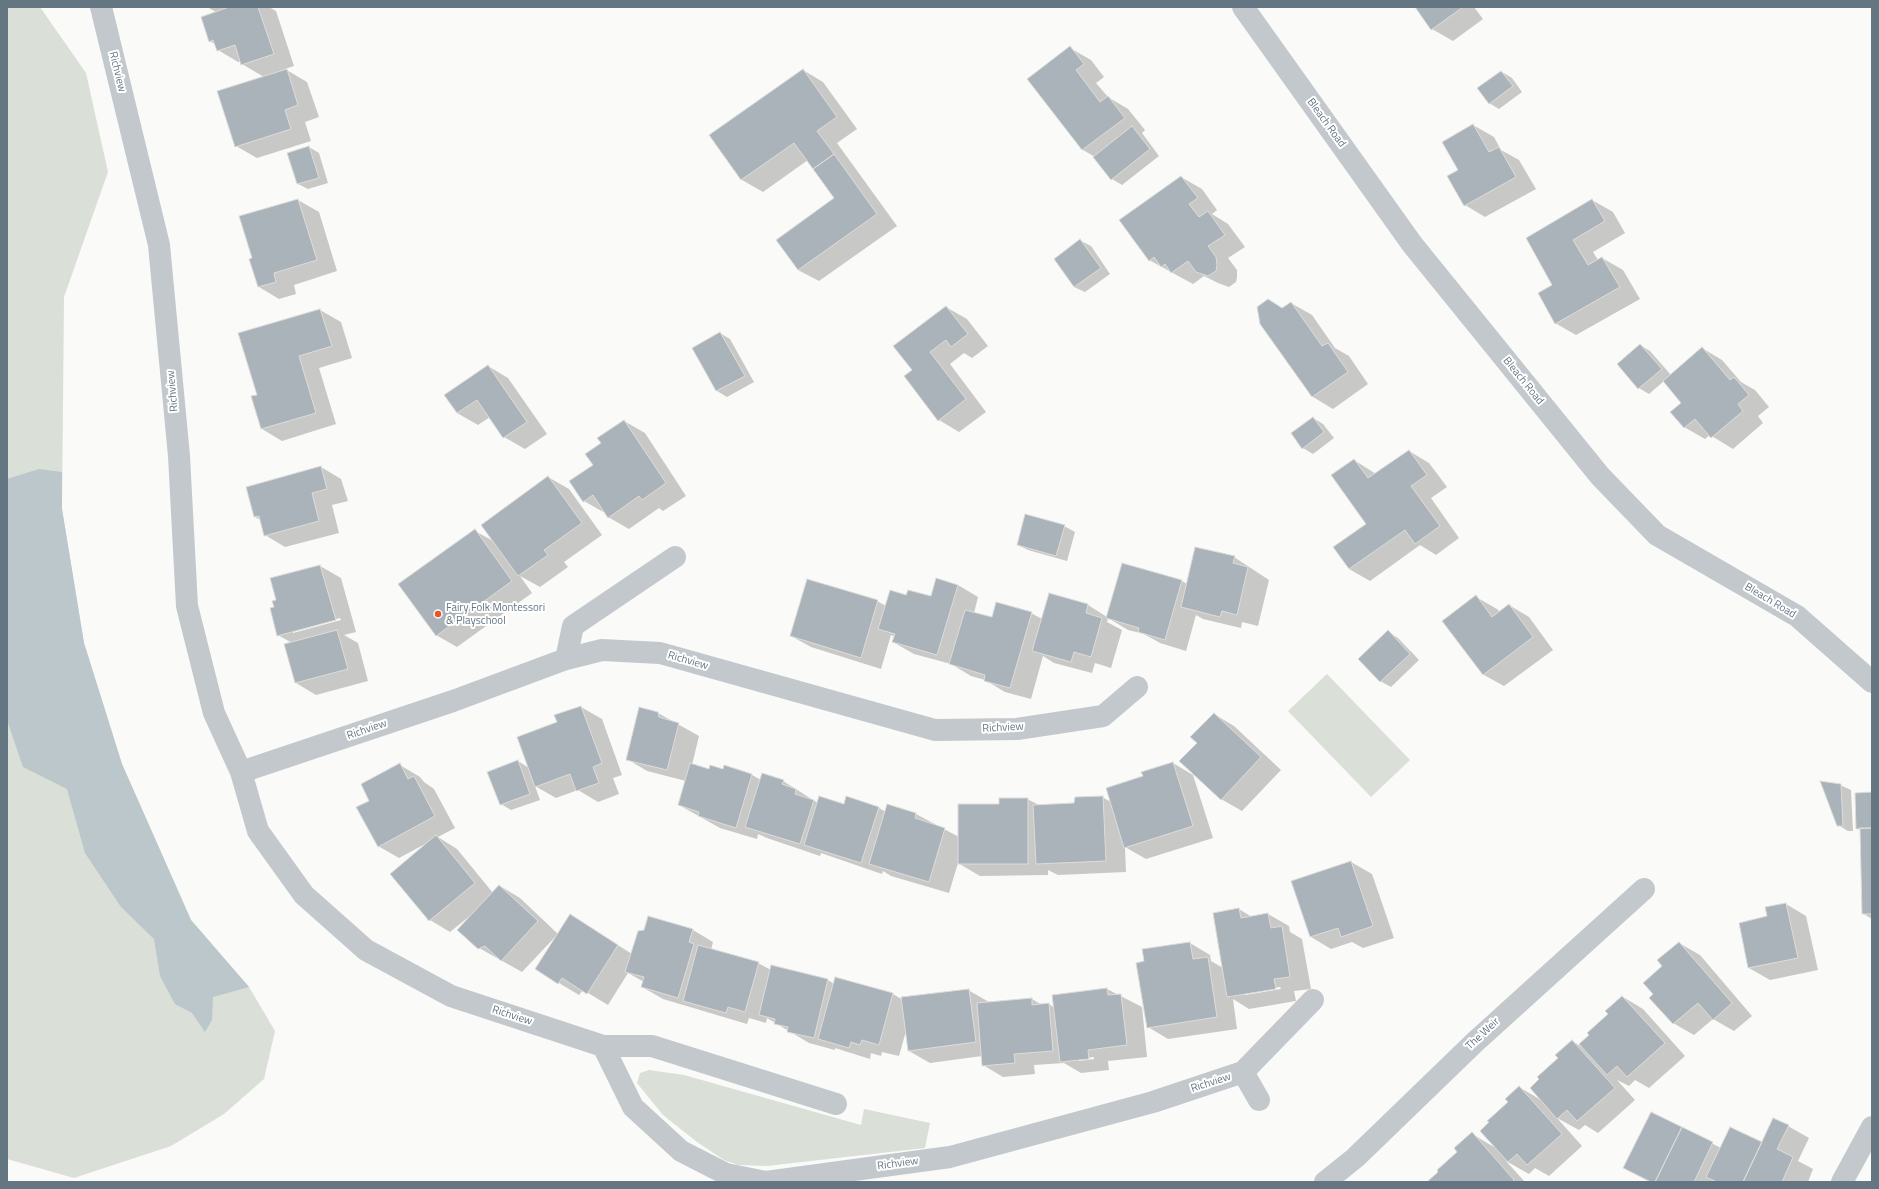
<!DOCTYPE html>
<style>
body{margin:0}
#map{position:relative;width:1879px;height:1189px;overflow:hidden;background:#fafaf8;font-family:"Titillium Web",sans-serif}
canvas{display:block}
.frame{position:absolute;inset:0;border:8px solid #657683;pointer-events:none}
</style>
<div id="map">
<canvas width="1879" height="1189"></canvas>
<div class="frame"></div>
</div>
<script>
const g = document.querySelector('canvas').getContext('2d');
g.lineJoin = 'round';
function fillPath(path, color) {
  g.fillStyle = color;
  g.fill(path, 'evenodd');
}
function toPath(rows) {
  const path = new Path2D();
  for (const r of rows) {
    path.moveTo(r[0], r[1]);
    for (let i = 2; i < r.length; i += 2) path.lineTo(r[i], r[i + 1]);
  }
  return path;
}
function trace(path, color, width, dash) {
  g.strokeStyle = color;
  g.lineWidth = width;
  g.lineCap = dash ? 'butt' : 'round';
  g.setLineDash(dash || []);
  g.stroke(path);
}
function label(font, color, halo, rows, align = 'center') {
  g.font = font + ' "Titillium Web",sans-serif';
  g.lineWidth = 4;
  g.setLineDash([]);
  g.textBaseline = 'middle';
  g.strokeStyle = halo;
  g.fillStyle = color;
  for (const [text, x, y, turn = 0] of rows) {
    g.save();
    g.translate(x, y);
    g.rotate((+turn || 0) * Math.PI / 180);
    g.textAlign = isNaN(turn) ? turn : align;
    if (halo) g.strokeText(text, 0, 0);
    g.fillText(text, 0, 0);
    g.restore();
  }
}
fillPath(toPath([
 [7,7,40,7,86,73,108,172,64,297,62,509,84,643,122,764,191,920,249,987,275,1031,264,1079,224,1114,171,1146,74,1178,7,1159],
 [1327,674,1410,760,1371,797,1288,711],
 [649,1070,684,1075,861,1125,864,1109,930,1123,925,1148,767,1166,738,1165,724,1160,697,1142,663,1115,637,1083,640,1073]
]), '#dadfd7');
fillPath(toPath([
 [39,469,62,472,62,509,84,643,122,764,191,920,249,987,213,997,212,1020,205,1032,192,1013,175,1004,160,976,154,939,121,907,85,853,67,789,23,767,7,720,7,479]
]), '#bbc7cb');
fillPath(toPath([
 [207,7,269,7,276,11,294,66,285,69,307,82,319,117,305,122,311,141,257,158,236,146,264,77,242,64,241,61,238,62,218,50,216,45,210,41,216,12],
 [1416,7,1474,7,1483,19,1453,41,1432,29],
 [1070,48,1091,60,1104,77,1096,83,1108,97,1128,109,1145,130,1142,133,1159,156,1122,185,1112,179,1095,157,1083,150,1028,79],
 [803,70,823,82,857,129,837,143,897,226,819,281,798,270,836,199,808,160,763,192,742,180,710,135],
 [1502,72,1512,78,1522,92,1499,109,1489,103],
 [1473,125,1494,137,1501,150,1519,160,1536,189,1485,217,1465,205,1460,170],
 [309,147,319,153,328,183,308,189,298,184],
 [1181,177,1202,189,1217,210,1212,214,1228,224,1245,247,1228,258,1237,270,1237,277,1236,282,1229,287,1218,283,1204,276,1193,284,1149,260],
 [298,200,319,212,337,271,294,285,296,294,279,299,259,287,253,258,240,217],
 [1592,200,1613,212,1625,233,1593,252,1598,260,1602,258,1623,270,1640,299,1576,335,1555,323,1554,286,1527,238],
 [1081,241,1091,246,1110,274,1085,292,1074,287],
 [1291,303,1312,315,1335,348,1349,356,1368,384,1333,409,1313,397,1261,324],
 [946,307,967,319,988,346,972,358,964,353,950,364,986,412,959,432,939,420,913,371],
 [320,310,341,322,352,358,319,368,336,424,282,441,262,429,258,396],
 [720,333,730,339,754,382,727,397,717,391,694,348],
 [1640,345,1650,351,1671,375,1702,348,1722,360,1741,382,1755,390,1769,407,1758,416,1763,423,1733,449,1710,435,1705,439,1684,427,1682,403,1664,381,1649,394,1639,388],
 [488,366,508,378,547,434,525,449,504,437,490,417,478,425,457,413],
 [1313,418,1323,424,1334,438,1313,454,1303,448],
 [624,421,645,433,686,496,663,511,659,508,629,529,608,517,605,513,584,501,603,444],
 [1409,451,1429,463,1447,487,1431,498,1459,538,1436,555,1420,545,1370,581,1349,569,1367,524,1354,460,1376,474],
 [321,467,341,479,348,501,332,505,339,533,285,547,265,535,261,520,255,517],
 [548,477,569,489,602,535,564,562,568,567,540,587,520,576,532,593,457,647,436,635,475,531,495,542],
 [1064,526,1075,532,1067,561,1028,550,1018,545],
 [1234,557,1269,580,1258,626,1242,622,1241,628,1203,619,1196,615,1186,651,1160,643,1144,634,1128,630,1108,618,1107,622,1122,630,1111,668,1095,663,1092,673,1054,663,1043,656,1031,699,1005,692,985,680,971,676,951,664,914,654,893,642,895,637,891,635,881,669,811,647,791,636,877,601,886,606,907,596,932,598,958,585,978,597,974,613,993,619,1031,613,1042,619,1088,605,1107,617,1122,564,1182,581,1187,584],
 [320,566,341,578,356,632,344,635,358,643,368,681,316,695,296,683,285,645,292,643,278,635,275,608,277,600,271,579],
 [340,618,341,620,293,633,293,631],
 [1476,597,1497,609,1500,612,1509,605,1529,617,1553,650,1504,686,1484,675,1443,621],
 [1388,632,1398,638,1419,660,1391,687,1380,681],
 [581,707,602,719,622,775,613,778,619,794,598,802,578,790,556,798,535,786,540,800,511,810,501,804,518,761,529,768,558,723],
 [658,713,699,736,692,765,710,770,724,770,725,767,752,775,761,780,783,781,818,803,879,808,886,812,888,805,916,814,959,837,1000,805,1027,799,1039,805,1074,804,1102,797,1111,802,1144,777,1173,763,1193,775,1213,838,1146,859,1125,847,1126,872,1058,875,1048,870,1048,875,980,876,958,863,949,893,891,876,883,871,882,874,821,853,820,856,767,838,758,834,757,839,720,828,679,805,686,781,647,771,627,759],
 [1214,714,1234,726,1281,770,1242,811,1221,799,1198,743],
 [400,765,420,777,424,782,434,789,455,828,438,837,457,849,493,893,500,886,520,898,558,934,591,928,632,954,644,931,648,917,693,930,713,942,711,950,758,963,771,970,772,966,828,980,834,984,893,994,903,1000,968,990,989,1002,1032,999,1042,1005,1049,1004,1055,1008,1107,989,1142,1007,1147,1057,1108,1061,1109,1070,1081,1073,1064,1063,1034,1065,1035,1074,1003,1077,983,1065,982,1056,930,1063,909,1051,906,1031,899,1056,882,1052,881,1056,871,1053,870,1059,835,1048,835,1050,809,1043,767,1018,766,1023,749,1018,747,1024,663,999,642,987,644,982,628,973,608,1005,583,990,579,995,559,983,556,936,522,972,479,948,471,915,450,932,430,920,427,843,399,858,378,846,371,801],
 [1094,1057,1094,1059,1079,1061,1079,1059],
 [1840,785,1851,790,1853,831,1848,831,1838,825],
 [1872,793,1872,919,1862,913,1861,830,1857,828],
 [1351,862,1372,874,1394,938,1363,948,1352,942,1331,949,1311,937],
 [1786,904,1806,916,1818,970,1770,980,1749,968,1768,917],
 [1239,909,1252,917,1268,914,1289,926,1290,932,1302,939,1311,989,1294,991,1296,1001,1249,1009,1233,999,1237,1029,1168,1039,1148,1027,1145,962,1190,943,1210,955,1211,961,1223,968],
 [1280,987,1281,989,1245,995,1245,993],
 [1679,943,1700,955,1752,1016,1734,1031,1713,1019,1694,1035,1673,1023,1655,994,1664,967],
 [1623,997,1643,1009,1685,1056,1649,1088,1635,1080,1629,1086,1617,1080,1635,1100,1598,1133,1585,1125,1579,1130,1557,1118,1582,1146,1549,1176,1535,1168,1529,1174,1506,1161,1525,1182,1431,1182,1459,1152,1472,1134,1494,1147,1510,1102,1519,1087,1541,1100,1560,1059,1572,1041,1584,1048],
 [1652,1113,1721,1148,1762,1143,1788,1126,1809,1138,1798,1161,1813,1169,1808,1182,1650,1182,1625,1168]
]), '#0003');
const building = toPath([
 [229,7,258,7,274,54,241,65,235,45,217,51,213,40,209,42,201,17,229,7],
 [1415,7,1463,7,1431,30,1415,7],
 [1070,46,1084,64,1076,70,1100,102,1108,96,1125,118,1082,150,1027,79,1070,46],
 [287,69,298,105,285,110,291,129,235,147,217,91,287,69],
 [803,69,837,117,817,131,834,154,813,169,794,143,741,180,709,135,803,69],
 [1501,71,1513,86,1489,104,1477,88,1501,71],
 [1473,124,1489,152,1499,147,1516,177,1464,206,1447,176,1458,170,1442,142,1473,124],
 [1132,126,1150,149,1111,180,1093,157,1132,126],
 [309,146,319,178,297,184,287,153,309,146],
 [834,154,877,214,798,270,776,240,834,198,813,169,834,154],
 [1181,176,1198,198,1189,204,1199,217,1208,211,1225,235,1208,246,1216,257,1217,265,1216,271,1208,276,1196,272,1188,261,1171,273,1165,264,1161,267,1154,257,1149,261,1119,220,1181,176],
 [298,199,317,260,274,273,276,282,258,287,249,259,252,258,239,216,298,199],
 [1592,199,1605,221,1573,240,1588,265,1602,257,1620,287,1555,324,1538,293,1552,285,1526,238,1592,199],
 [1080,239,1101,268,1074,287,1054,259,1080,239],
 [1268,299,1282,308,1291,302,1322,346,1328,343,1348,372,1312,397,1260,324,1257,307,1268,299],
 [946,306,968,334,951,347,946,340,930,352,966,399,938,421,904,376,912,370,893,346,946,306],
 [320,309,332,346,299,356,316,413,261,429,251,396,257,395,238,333,320,309],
 [720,332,745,376,716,391,692,348,720,332],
 [1640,344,1662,369,1638,389,1617,364,1640,344],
 [1702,347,1730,380,1734,377,1749,395,1738,404,1743,411,1711,438,1695,419,1684,428,1670,412,1681,403,1663,381,1702,347],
 [488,365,527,422,503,438,477,400,457,413,444,395,488,365],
 [1313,417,1324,432,1302,449,1291,433,1313,417],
 [624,420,666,483,642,500,639,496,608,518,593,495,583,502,569,481,593,465,585,454,601,443,597,438,624,420],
 [1409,450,1427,475,1411,486,1440,526,1415,544,1405,530,1349,569,1333,547,1366,524,1331,475,1354,459,1368,478,1409,450],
 [321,466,327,489,312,493,319,521,264,536,259,516,254,517,246,487,321,466],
 [548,476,582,523,544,550,548,555,518,576,481,525,548,476],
 [1025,514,1065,525,1056,556,1017,545,1025,514],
 [475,529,512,581,436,636,398,584,475,529],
 [1195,547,1235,556,1233,563,1248,567,1237,615,1222,611,1220,617,1181,607,1195,547],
 [1122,563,1182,580,1165,640,1138,632,1139,628,1106,618,1122,563],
 [320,565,336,620,277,636,270,608,274,607,272,601,276,600,270,578,320,565],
 [936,578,958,585,937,655,892,642,895,634,878,629,890,590,906,595,908,590,931,596,936,578],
 [807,579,878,600,861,658,790,636,807,579],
 [1049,593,1088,604,1086,613,1102,618,1091,657,1074,652,1071,662,1032,651,1049,593],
 [1476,595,1492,617,1509,604,1533,637,1483,675,1442,621,1476,595],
 [996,602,1032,612,1010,688,984,681,985,675,949,664,965,610,992,617,996,602],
 [337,630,348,669,295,683,284,644,337,630],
 [1388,630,1410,654,1380,682,1358,659,1388,630],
 [581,706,602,763,593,767,599,783,576,791,570,774,535,787,517,737,557,722,554,715,581,706],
 [639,707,658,712,659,717,679,723,667,770,626,760,639,707],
 [1214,713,1261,757,1221,800,1179,761,1197,743,1190,737,1214,713],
 [518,760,530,794,500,805,487,772,518,760],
 [1173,762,1193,826,1124,848,1106,788,1143,776,1141,772,1173,762],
 [400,763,408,779,414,776,435,816,378,847,356,807,369,801,361,784,400,763],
 [690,763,709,769,710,765,723,769,724,765,752,774,736,828,698,816,699,812,678,805,690,763],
 [762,773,784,780,782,784,796,789,795,794,814,800,800,844,745,827,762,773],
 [1820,781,1841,784,1843,826,1837,826,1820,781],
 [1872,792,1872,828,1856,829,1855,793,1872,792],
 [819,796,844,804,846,796,879,807,861,863,804,845,819,796],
 [1103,796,1106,861,1036,864,1033,805,1074,803,1075,797,1103,796],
 [999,798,1028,798,1028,864,958,864,958,804,999,804,999,798],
 [887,804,916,813,915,818,945,828,929,882,869,864,887,804],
 [1860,828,1872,828,1872,914,1862,914,1860,828],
 [436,835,475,883,429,921,390,874,436,835],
 [1351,861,1373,926,1341,937,1338,928,1310,937,1291,881,1351,861],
 [499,885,538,921,501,961,485,946,478,949,457,930,499,885],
 [1786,903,1798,958,1748,968,1739,923,1767,916,1765,907,1786,903],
 [1239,908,1241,918,1268,913,1271,928,1282,926,1290,977,1274,979,1276,989,1227,997,1213,913,1239,908],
 [570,914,618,945,587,994,562,978,558,984,535,969,570,914],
 [648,916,693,929,689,942,694,944,678,998,641,987,644,977,625,972,638,931,644,930,648,916],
 [1190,942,1193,959,1208,957,1217,1017,1147,1028,1136,963,1144,961,1142,949,1190,942],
 [1679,942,1732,1003,1713,1020,1698,1003,1673,1024,1649,998,1653,994,1643,983,1662,966,1657,960,1679,942],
 [698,945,759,962,745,1012,728,1007,726,1013,683,1001,698,945],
 [771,965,828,979,814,1038,787,1032,788,1027,774,1024,775,1019,759,1015,771,965],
 [835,977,893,993,879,1045,862,1040,860,1045,851,1042,849,1048,818,1039,835,977],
 [1107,988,1108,995,1121,994,1127,1045,1088,1050,1089,1059,1060,1062,1052,995,1107,988],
 [969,989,976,1042,908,1051,901,997,969,989],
 [1622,996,1665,1043,1627,1077,1617,1066,1607,1075,1579,1044,1589,1035,1587,1033,1608,1014,1605,1011,1622,996],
 [1032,998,1032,1005,1049,1003,1053,1051,1014,1054,1015,1063,982,1066,977,1003,1032,998],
 [1572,1040,1615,1088,1577,1121,1567,1110,1557,1119,1530,1088,1539,1079,1537,1077,1558,1058,1555,1055,1572,1040],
 [1519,1086,1562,1134,1527,1165,1517,1154,1508,1162,1480,1131,1489,1122,1487,1121,1508,1102,1505,1099,1519,1086],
 [1651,1112,1682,1127,1655,1182,1651,1182,1623,1168,1651,1112],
 [1773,1118,1789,1125,1777,1149,1793,1157,1782,1182,1743,1182,1773,1118],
 [1682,1127,1713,1142,1694,1182,1655,1182,1682,1127],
 [1730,1127,1762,1142,1743,1182,1717,1182,1706,1177,1730,1127],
 [1472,1132,1514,1180,1512,1182,1429,1182,1428,1181,1438,1172,1437,1170,1457,1152,1454,1148,1472,1132]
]);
fillPath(building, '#aab3b9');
trace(building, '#dcdcda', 1);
trace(toPath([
 [101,7,159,245,179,456,187,606,214,713,241,772,258,831,304,895,366,950,451,996,603,1046,633,1107,681,1151,726,1174,766,1182,950,1157,1153,1102,1243,1072,1313,1000],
 [1243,7,1412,244,1600,476,1657,535,1797,616,1872,682],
 [566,659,573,626,675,557],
 [241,772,453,701,566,659,602,650,660,653,935,730,1017,729,1103,716,1137,687],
 [603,1046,652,1046,836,1104],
 [1243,1072,1259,1100],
 [1325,1182,1355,1158,1475,1042,1644,889],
 [1842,1182,1872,1127]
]), '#c3c8cc', 22);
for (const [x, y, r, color] of [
 [438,614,4,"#e4572e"]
]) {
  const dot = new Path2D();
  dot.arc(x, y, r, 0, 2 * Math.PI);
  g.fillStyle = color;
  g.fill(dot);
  trace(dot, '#fff', 1.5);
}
label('11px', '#657683', '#fff', [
 ["Richview",117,72,76],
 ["Bleach Road",1326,123,54],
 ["Bleach Road",1523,381,51],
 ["Richview",173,391,-95],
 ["Bleach Road",1770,601,31],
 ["Richview",688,661,16],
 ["Richview",1003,728,-3],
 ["Richview",367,730,-19],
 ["Richview",512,1016,18],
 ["The Weir",1483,1034,-43],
 ["Richview",1211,1083,-18],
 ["Richview",898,1164,-8]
]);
label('11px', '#657683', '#fff', [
 ["Fairy Folk Montessori",446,608],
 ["& Playschool",446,621]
], 'left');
</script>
